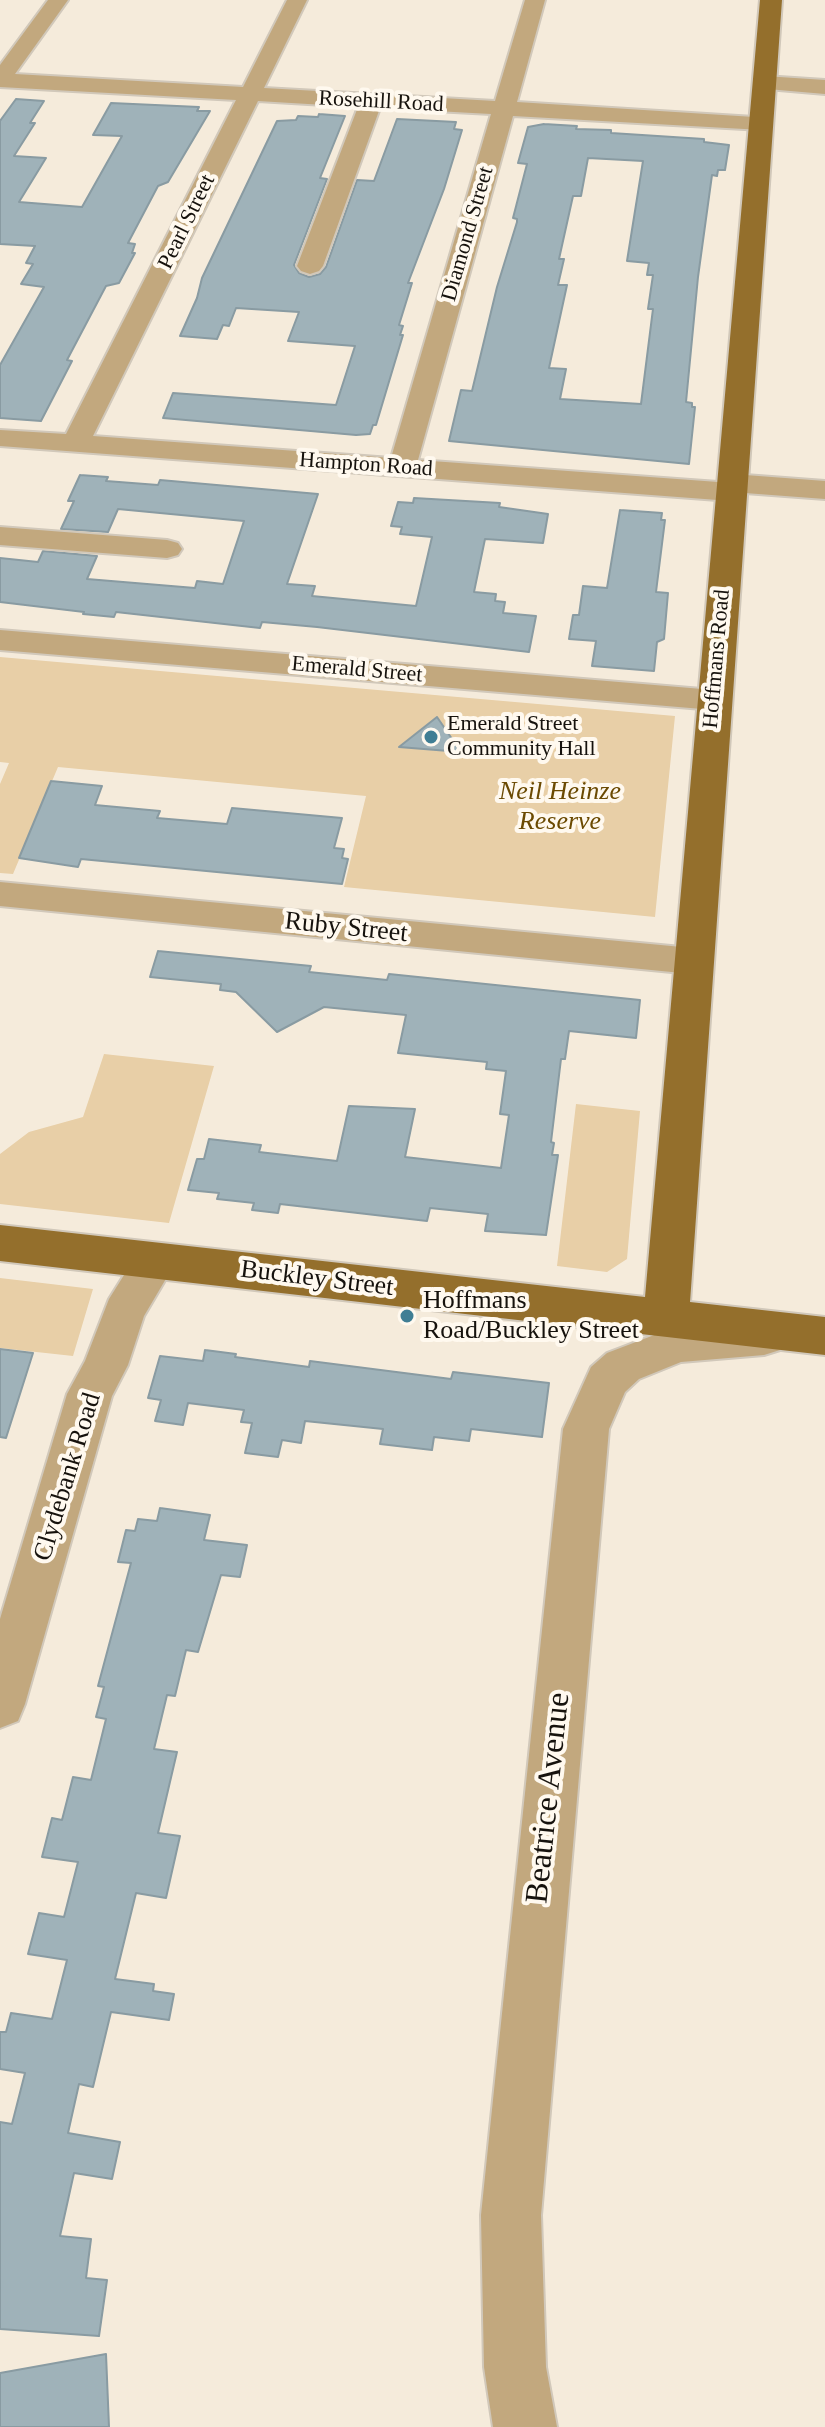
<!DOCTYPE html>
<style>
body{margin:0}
canvas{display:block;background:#f5ebdb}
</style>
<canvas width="825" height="2427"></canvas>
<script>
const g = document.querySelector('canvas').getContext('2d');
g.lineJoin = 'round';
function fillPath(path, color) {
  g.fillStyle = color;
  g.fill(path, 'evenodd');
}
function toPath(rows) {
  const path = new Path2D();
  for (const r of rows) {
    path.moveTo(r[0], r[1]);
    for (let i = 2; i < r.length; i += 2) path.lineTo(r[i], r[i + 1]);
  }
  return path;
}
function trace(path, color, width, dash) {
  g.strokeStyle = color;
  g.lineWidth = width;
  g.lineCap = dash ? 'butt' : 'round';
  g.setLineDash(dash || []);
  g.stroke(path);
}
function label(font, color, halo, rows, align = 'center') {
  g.font = font + ' "Times New Roman",serif';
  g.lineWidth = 8;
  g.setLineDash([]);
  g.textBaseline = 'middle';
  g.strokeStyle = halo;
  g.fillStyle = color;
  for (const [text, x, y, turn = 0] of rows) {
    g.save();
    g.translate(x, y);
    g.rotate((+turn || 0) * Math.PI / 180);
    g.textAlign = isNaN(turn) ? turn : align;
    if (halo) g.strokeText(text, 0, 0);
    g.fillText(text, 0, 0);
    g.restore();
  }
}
fillPath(toPath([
 [0,657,675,716,655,917,344,887,366,796,58,767,13,874,0,873,0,784,9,763,0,762],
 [104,1054,214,1066,169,1223,0,1204,0,1154,29,1132,83,1117],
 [576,1104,640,1111,627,1259,607,1272,557,1266],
 [0,1278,93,1289,73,1356,0,1348]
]), '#e8cfa7');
const building = toPath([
 [16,99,44,101,30,123,35,123,14,156,46,158,19,202,82,207,122,136,93,135,111,103,199,107,197,111,210,111,168,182,158,186,128,243,135,244,132,253,135,253,119,283,106,286,67,360,72,361,41,421,0,418,0,365,44,287,21,284,33,264,26,263,35,246,0,244,0,121,16,99],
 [319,114,345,116,320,178,327,179,294,265,299,273,309,277,320,274,326,267,357,180,374,181,397,119,456,122,454,129,462,130,444,189,408,283,412,283,399,325,403,326,400,335,403,335,376,425,373,425,370,434,356,435,163,418,173,393,336,405,355,346,288,341,299,312,236,308,229,326,223,325,217,339,180,336,197,298,202,278,277,121,296,120,298,116,318,117,319,114],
 [544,124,577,126,576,129,611,130,611,133,704,139,704,142,729,145,725,170,718,170,717,176,712,175,698,277,686,402,692,403,692,407,695,407,689,464,449,441,461,390,472,391,497,287,517,222,517,219,513,218,527,164,518,163,528,127,544,124],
 [588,158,643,161,627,261,649,263,647,275,653,275,648,309,653,309,641,404,560,399,566,369,549,368,567,285,558,285,564,259,559,259,573,196,581,196,588,158],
 [80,475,108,477,106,481,158,485,160,480,318,494,287,584,315,586,312,596,416,606,432,537,400,534,402,527,391,526,398,502,413,503,414,498,500,503,499,507,548,514,543,543,485,539,474,592,496,594,495,601,505,602,503,613,536,616,529,652,317,627,262,622,260,628,116,612,114,617,83,614,84,612,0,602,0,558,38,562,43,551,97,556,87,579,195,588,197,581,223,584,244,521,118,509,108,532,61,529,74,501,68,501,80,475],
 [620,510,662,513,661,520,665,520,656,592,668,593,664,639,657,642,654,671,592,666,596,641,569,639,573,615,579,615,583,586,607,588,620,510],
 [437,717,461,752,399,747,437,717],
 [51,781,102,786,95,805,160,811,157,818,227,824,232,808,342,818,334,848,344,849,342,858,348,859,342,884,81,859,78,867,19,858,51,781],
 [158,951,311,966,309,972,387,980,389,974,640,1000,636,1038,569,1031,565,1059,561,1059,551,1142,554,1143,552,1155,558,1155,546,1235,485,1231,488,1214,430,1208,427,1221,280,1204,278,1213,252,1210,254,1203,217,1199,219,1193,188,1190,197,1159,204,1159,209,1139,261,1145,259,1152,337,1161,349,1106,415,1109,405,1157,501,1168,509,1115,500,1114,506,1071,486,1069,487,1062,398,1053,406,1015,324,1007,277,1032,236,992,220,990,221,984,150,977,158,951],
 [0,1349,33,1353,6,1438,0,1437,0,1349],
 [205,1350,236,1354,235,1357,309,1367,310,1361,451,1379,453,1372,549,1383,542,1437,471,1429,469,1441,434,1437,432,1450,380,1444,383,1429,305,1421,301,1443,282,1440,278,1457,245,1453,252,1423,241,1422,244,1410,188,1403,183,1425,155,1421,161,1400,148,1398,160,1356,203,1361,205,1350],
 [160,1508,210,1515,204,1540,247,1545,240,1577,221,1575,198,1652,186,1650,175,1696,167,1695,154,1749,177,1752,158,1833,180,1836,166,1898,136,1893,115,1979,154,1984,153,1991,174,1994,169,2020,111,2012,93,2087,79,2084,68,2133,120,2142,112,2179,74,2173,60,2236,91,2239,86,2278,107,2280,99,2336,0,2329,0,2122,12,2124,25,2073,0,2069,0,2032,6,2032,11,2013,52,2019,67,1960,28,1954,39,1913,64,1917,78,1862,42,1857,52,1818,62,1820,73,1777,91,1780,106,1719,96,1717,104,1687,98,1686,131,1563,118,1562,126,1530,135,1531,138,1519,157,1521,160,1508],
 [106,2354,109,2427,0,2427,0,2373,106,2354]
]);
fillPath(building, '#9fb2b9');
trace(building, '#899ba2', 2);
const minor = toPath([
 [48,0,68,0,15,74,243,87,287,0,307,0,264,88,495,101,525,0,545,0,517,102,770,118,773,123,770,128,762,130,513,116,418,460,718,482,722,477,732,474,825,481,825,499,745,493,741,498,731,501,0,446,0,430,66,434,236,100,0,87,0,65,48,0],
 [258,101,358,107,297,266,301,271,310,274,319,271,323,266,380,108,491,114,391,458,93,436,258,101],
 [764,76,825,80,825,94,756,88,753,83,756,78,764,76],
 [0,527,167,540,178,543,182,549,178,555,167,558,0,545,0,527],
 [0,630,714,690,726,693,730,700,726,707,714,710,0,650,0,630],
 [0,882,692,948,705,952,711,961,705,970,692,974,0,906,0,882],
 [156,1243,171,1248,177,1260,144,1316,128,1365,112,1396,25,1704,18,1721,0,1728,0,1619,67,1394,85,1361,109,1299,141,1248,156,1243],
 [764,1319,780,1324,786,1337,780,1350,764,1355,681,1362,639,1379,625,1392,609,1429,541,2215,546,2367,557,2427,493,2427,484,2367,481,2215,563,1429,591,1367,607,1353,678,1326,764,1319]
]);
const major = toPath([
 [760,0,782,0,690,1302,825,1317,825,1355,0,1261,0,1225,645,1297,760,0]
]);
trace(minor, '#d1c8ba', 4);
trace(major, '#d1c8ba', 4);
fillPath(minor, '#c2a87e');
fillPath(major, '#946f2c');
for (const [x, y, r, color] of [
 [431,737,8,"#407e94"],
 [407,1316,8,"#407e94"]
]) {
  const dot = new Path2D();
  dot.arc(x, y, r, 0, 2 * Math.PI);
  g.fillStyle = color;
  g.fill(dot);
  trace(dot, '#fff9ef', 3);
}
label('22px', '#16120d', '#fff9ef', [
 ["Rosehill Road",381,102,3],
 ["Pearl Street",187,222,-64],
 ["Diamond Street",468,234,-74],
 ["Hampton Road",366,465,4],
 ["Hoffmans Road",717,659,-85],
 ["Emerald Street",357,670,5]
]);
label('22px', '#16120d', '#fff9ef', [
 ["Emerald Street",447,724],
 ["Community Hall",447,749]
], 'left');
label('italic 26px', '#6b4a02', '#fff9ef', [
 ["Neil Heinze",560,792],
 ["Reserve",560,822]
]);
label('26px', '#16120d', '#fff9ef', [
 ["Ruby Street",346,928,6],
 ["Buckley Street",317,1279,7],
 ["Clydebank Road",68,1477,-73]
]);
label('26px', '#16120d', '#fff9ef', [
 ["Hoffmans",423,1301],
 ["Road/Buckley Street",423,1331]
], 'left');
label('32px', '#16120d', '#fff9ef', [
 ["Beatrice Avenue",549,1798,-84]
]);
</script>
